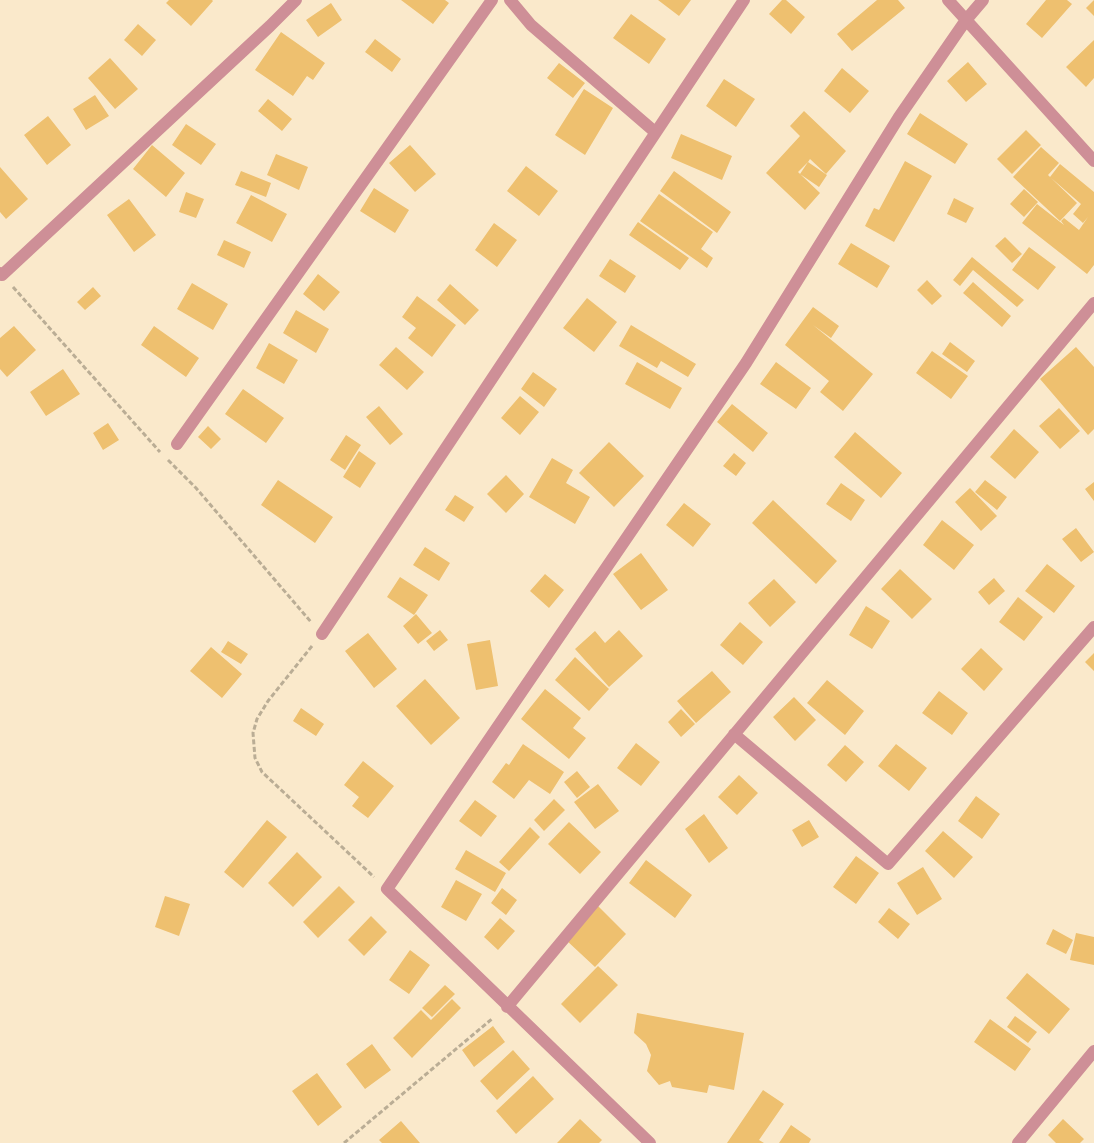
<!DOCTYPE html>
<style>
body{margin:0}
canvas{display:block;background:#fae9cb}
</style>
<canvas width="1094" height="1143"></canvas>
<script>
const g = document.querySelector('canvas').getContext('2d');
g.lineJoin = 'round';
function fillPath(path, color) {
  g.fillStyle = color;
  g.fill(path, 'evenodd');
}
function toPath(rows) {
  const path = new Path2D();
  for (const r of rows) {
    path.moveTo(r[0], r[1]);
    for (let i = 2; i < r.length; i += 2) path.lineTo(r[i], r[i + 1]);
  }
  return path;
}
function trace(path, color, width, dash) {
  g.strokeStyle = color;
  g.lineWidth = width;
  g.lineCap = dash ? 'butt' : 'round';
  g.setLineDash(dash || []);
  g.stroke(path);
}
fillPath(toPath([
 [169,0,212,0,213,1,191,26,166,3],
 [401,0,445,0,449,3,433,24],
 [658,0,691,0,679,16],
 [782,0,786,0,805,17,791,34,769,14],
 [877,0,898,0,905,8,852,51,837,34],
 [1046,0,1067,0,1072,4,1042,38,1026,24],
 [1094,0,1094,16,1086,8],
 [331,3,342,20,318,37,306,20],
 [631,14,666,39,649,64,613,38],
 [138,24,156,40,142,56,124,40],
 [281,32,325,63,313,80,307,76,293,96,255,70],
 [375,39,401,59,392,72,365,52],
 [1094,40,1094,78,1086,87,1066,67],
 [110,58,138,89,115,109,88,78],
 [968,62,987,84,966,102,947,81],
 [559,63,585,83,573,98,547,78],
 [842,68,869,91,850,113,824,91],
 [724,79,755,99,736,127,706,106],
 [584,89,613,108,585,155,555,135],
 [95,95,109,116,86,130,73,109],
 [268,99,292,119,282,131,258,111],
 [804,111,846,151,826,174,810,159,808,162,827,175,819,187,800,174,808,162,798,172,820,193,805,210,766,173,800,136,790,126],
 [920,113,968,144,955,164,907,134],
 [48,116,71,145,47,165,24,135],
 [186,124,216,144,201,165,172,145],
 [1026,130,1041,145,1012,174,997,159],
 [681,134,732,156,722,180,671,158],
 [152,145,185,173,166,197,133,169],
 [410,145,436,174,415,192,389,163],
 [1041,147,1059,163,1048,175,1077,203,1060,221,1013,177],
 [276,154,308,167,299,190,267,175],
 [905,161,932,176,894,242,865,226,874,208,879,210],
 [1060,164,1094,192,1094,265,1087,274,1022,223,1037,204,1064,225,1061,221,1064,218,1079,230,1088,217,1083,223,1073,214,1081,204,1050,177],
 [526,166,558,191,539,216,507,191],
 [0,167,28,199,6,219,0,212],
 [241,171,271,183,266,197,235,185],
 [674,171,731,212,717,233,660,191],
 [374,188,409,210,395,233,360,211],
 [1024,189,1038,202,1024,217,1010,204],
 [186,192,204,199,196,218,179,212],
 [659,194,713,232,701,249,713,258,707,268,640,221],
 [251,195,287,214,272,242,236,223],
 [954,198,974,208,966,223,947,214],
 [129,199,156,235,134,252,107,215],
 [638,222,689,258,680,270,629,235],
 [494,223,517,240,497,267,475,250],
 [1005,237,1022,254,1012,263,995,246],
 [224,240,251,252,244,268,217,255],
 [851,243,890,266,877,288,838,264],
 [1029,247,1056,267,1038,290,1012,270],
 [972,257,1024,300,1017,307,973,270,960,286,953,280],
 [610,259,636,276,625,293,599,276],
 [318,274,340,292,324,311,303,294],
 [927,280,942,296,932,305,917,290],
 [973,282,1011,316,1002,327,963,293],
 [192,283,228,304,213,330,177,309],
 [450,284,479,310,465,325,437,300],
 [93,287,101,296,85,310,77,302],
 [417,296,456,325,432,357,408,338,416,328,402,317],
 [587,298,617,322,594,352,563,328],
 [813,307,839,326,831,338,813,325,873,374,843,411,820,392,829,381,785,345],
 [296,310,329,329,316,353,283,333],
 [631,325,696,364,688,377,661,361,657,368,619,346],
 [14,326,36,350,7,377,0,369,0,338],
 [154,326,199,358,186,377,141,345],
 [950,342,975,361,967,372,942,354],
 [269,343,298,360,284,384,256,368],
 [396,347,424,372,407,390,379,365],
 [1076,347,1094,367,1094,429,1088,435,1040,379],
 [932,351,968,376,951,399,916,373],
 [637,362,682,388,670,409,625,384],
 [776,362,811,388,796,409,760,384],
 [63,369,80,394,46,416,30,392],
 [533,372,557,389,544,407,521,389],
 [243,389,284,418,266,443,225,414],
 [520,396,539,412,520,435,501,418],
 [732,404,768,433,753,452,717,422],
 [379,406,403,434,390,445,366,417],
 [1059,408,1080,431,1060,449,1039,426],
 [108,423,119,440,103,450,93,433],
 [208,426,221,439,211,449,198,437],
 [1014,429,1039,452,1015,479,990,457],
 [855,432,902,473,881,498,834,457],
 [346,435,361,445,345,470,330,460],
 [609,442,644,476,614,507,579,473],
 [359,451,376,463,360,488,343,477],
 [734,453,746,463,736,476,723,466],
 [552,458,573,470,566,483,590,497,575,524,529,497],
 [506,475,524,494,506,513,487,494],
 [278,480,333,517,315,543,261,505],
 [985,480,1007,497,997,510,975,492],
 [1094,482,1094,501,1085,489],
 [841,483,865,500,851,521,826,504],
 [970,488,997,516,981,531,955,502],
 [455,495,474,507,464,522,445,510],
 [773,500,837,561,816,584,752,523],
 [684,503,711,524,693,547,666,525],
 [942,520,974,545,954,570,923,545],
 [1076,528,1094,552,1081,562,1062,539],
 [425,547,450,563,439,581,413,565],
 [641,553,668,590,641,610,613,574],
 [1047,564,1075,586,1054,613,1025,591],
 [900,569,932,599,912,619,881,589],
 [545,574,564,590,549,608,530,591],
 [400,577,428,595,414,615,387,597],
 [994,578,1005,591,989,605,978,592],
 [774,579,796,602,770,627,748,603],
 [1018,597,1043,617,1024,641,999,622],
 [866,606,890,621,872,649,849,635],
 [416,614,432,633,418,644,403,626],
 [740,622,763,642,743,665,720,645],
 [440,630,448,640,434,651,426,641],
 [619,630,643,656,609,687,575,649,595,631,605,643],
 [368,633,397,669,374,688,345,651],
 [490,640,498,686,476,690,467,644],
 [228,641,248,654,241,664,221,652],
 [211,647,242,674,222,698,190,671],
 [981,648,1003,669,984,691,961,669],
 [1094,653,1094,671,1085,662],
 [575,657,609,689,589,711,555,680],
 [712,671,731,692,696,723,677,701],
 [425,679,460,718,431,745,396,706],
 [827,680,864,711,845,735,807,703],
 [545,689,581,718,573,728,586,738,569,759,521,719],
 [939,691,968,713,952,735,922,713],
 [794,697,816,720,795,741,773,717],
 [301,708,324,724,316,736,293,721],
 [681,709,695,724,681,737,668,722],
 [636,743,660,762,641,786,617,768],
 [523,744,564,772,550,794,529,780,514,799,492,782,506,763,509,765],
 [896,744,927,768,909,791,878,766],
 [845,745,864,762,846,782,827,765],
 [363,761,394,786,368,818,352,806,359,797,344,785],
 [577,771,590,787,577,798,564,782],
 [739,775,758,793,737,815,718,797],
 [598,784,619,811,595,829,574,802],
 [976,796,1000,814,982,839,958,821],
 [554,799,565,810,544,831,534,820],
 [475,800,497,816,481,837,459,821],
 [704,814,728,848,709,863,685,829],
 [267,820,287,837,243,888,224,872],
 [809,820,819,837,802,847,792,830],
 [569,822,601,852,580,874,548,844],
 [530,827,540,837,509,871,499,862],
 [943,831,973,857,954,878,925,851],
 [466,850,506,873,495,892,455,869],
 [297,852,322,877,293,907,268,883],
 [856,856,879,873,856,904,833,887],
 [646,860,692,895,675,918,629,883],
 [923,867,942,899,917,915,897,883],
 [456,880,482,894,466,921,441,907],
 [339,886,355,902,318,938,303,922],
 [502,888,517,900,506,915,491,903],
 [165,896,190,904,179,936,155,927],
 [598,906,626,934,595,967,566,940],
 [889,908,910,924,898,939,878,922],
 [371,916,387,932,364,956,348,940],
 [500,918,515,931,498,950,484,937],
 [1053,929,1073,940,1066,954,1046,944],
 [1076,933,1094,937,1094,965,1070,960],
 [410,950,430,965,409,994,389,980],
 [598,966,618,985,580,1023,561,1004],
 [1027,973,1070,1009,1049,1034,1006,998],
 [445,985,455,994,432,1017,422,1008],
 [452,999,461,1008,412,1058,393,1038,421,1010,431,1020],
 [637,1013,744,1033,734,1090,709,1085,707,1093,672,1087,670,1081,659,1085,647,1071,651,1055,646,1044,634,1033],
 [1015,1016,1037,1032,1028,1043,1007,1027],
 [990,1019,1031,1049,1015,1071,974,1042],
 [493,1026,505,1042,474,1067,462,1050],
 [372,1044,391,1070,365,1089,346,1064],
 [513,1050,530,1069,497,1100,480,1081],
 [317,1073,342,1107,318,1126,292,1091],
 [533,1076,554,1099,516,1134,496,1111],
 [763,1090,784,1104,759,1140,764,1143,727,1143],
 [580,1119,602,1140,599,1143,557,1143],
 [1063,1119,1084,1139,1080,1143,1056,1143,1048,1135],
 [401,1121,420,1143,382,1143,379,1140],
 [791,1125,811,1139,809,1143,779,1143]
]), '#eec06f');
trace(toPath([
 [13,287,160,452],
 [168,460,196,488,311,622],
 [312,646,268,701,257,719,253,733,255,758,262,772,374,877],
 [344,1143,493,1018]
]), '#baad95', 3, [5, 2.5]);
trace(toPath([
 [510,0,531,25,655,132],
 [948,0,1094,161],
 [0,273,2,275,270,26,296,0],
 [177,444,492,0],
 [322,634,744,0],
 [734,734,888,864,1094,627],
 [507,1007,1094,303],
 [650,1143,387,889,746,363,899,117,966,20,983,0],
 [1018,1143,1094,1051]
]), '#ce8f97', 12);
</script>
